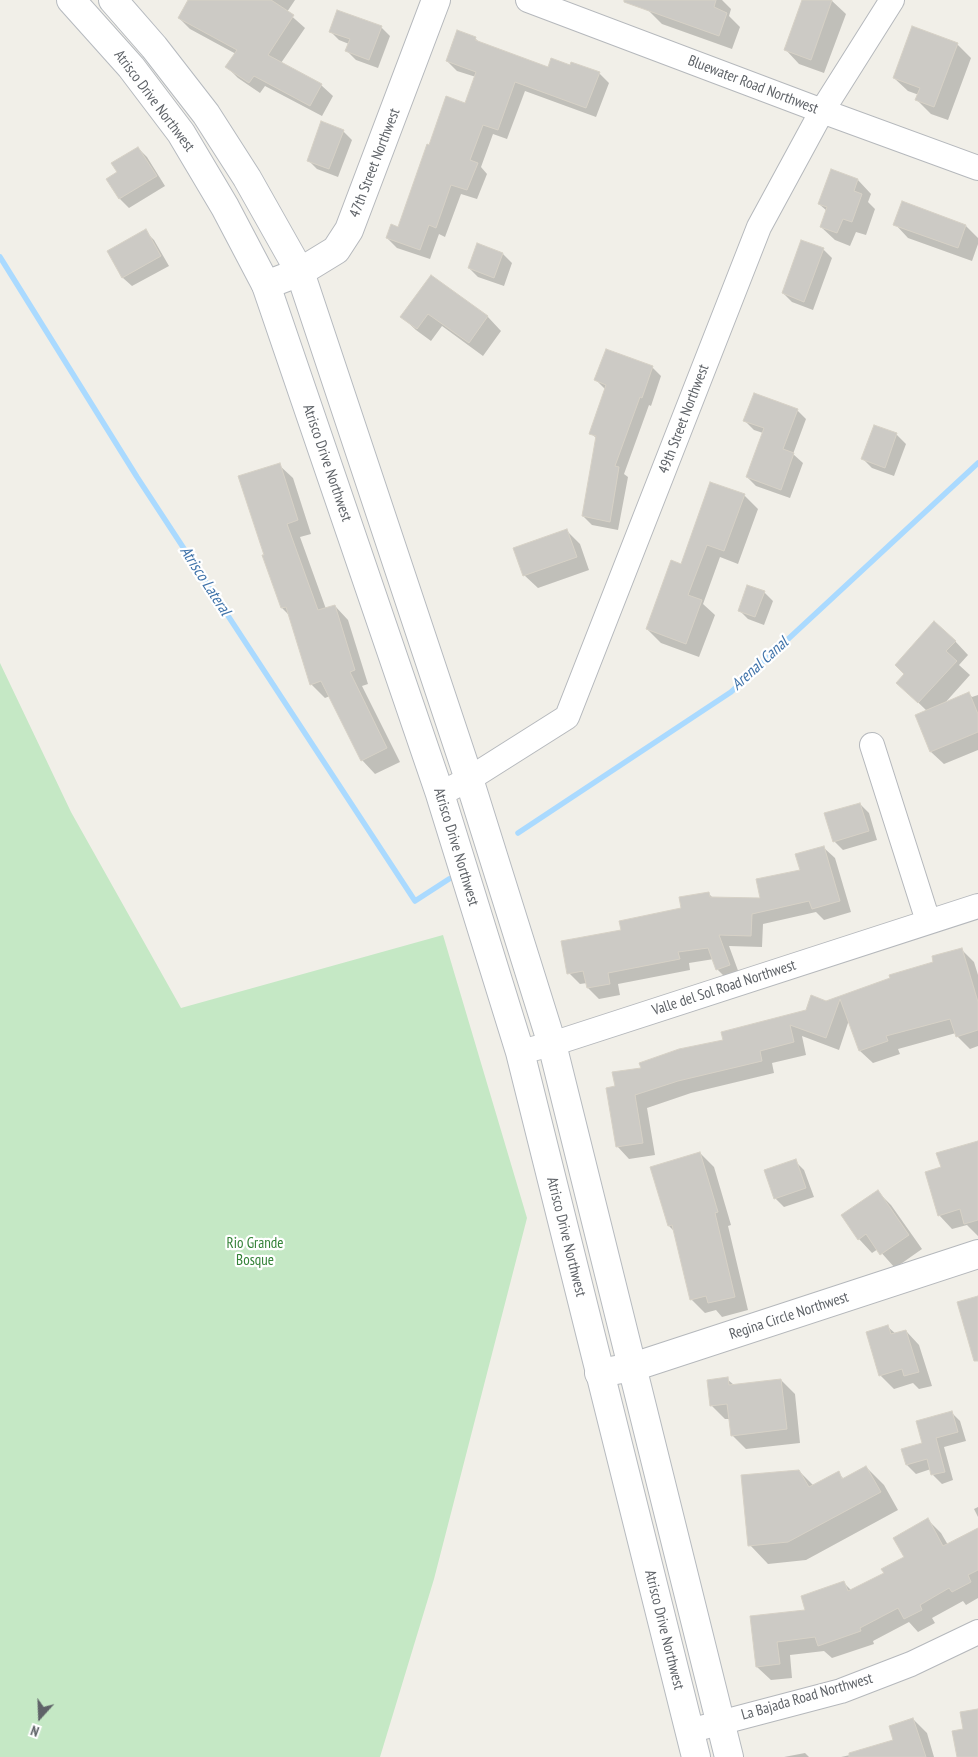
<!DOCTYPE html>
<style>
body{margin:0}
#map{position:relative;width:978px;height:1757px;overflow:hidden;background:#f1efe8;font-family:"PT Sans Narrow",sans-serif}
canvas{display:block}
.north{position:absolute;left:15px;top:1692px;width:50px;height:50px;-webkit-text-stroke:4px #fff;paint-order:stroke;rotate:200deg;font-size:14px;font-weight:700;line-height:20px;text-align:center;color:#5f6368}
.north::after{content:'';display:block;margin:auto;width:18px;height:22px;background:#5f6368;clip-path:polygon(50% 0,100% 100%,50% 72%,0 100%)}
</style>
<div id="map">
<canvas width="978" height="1757"></canvas>
<div class="north">N</div>
</div>
<script>
const g = document.querySelector('canvas').getContext('2d');
g.lineJoin = 'round';
function fillPath(path, color) {
  g.fillStyle = color;
  g.fill(path, 'evenodd');
}
function toPath(rows) {
  const path = new Path2D();
  for (const r of rows) {
    path.moveTo(r[0], r[1]);
    for (let i = 2; i < r.length; i += 2) path.lineTo(r[i], r[i + 1]);
  }
  return path;
}
function trace(path, color, width, dash) {
  g.strokeStyle = color;
  g.lineWidth = width;
  g.lineCap = dash ? 'butt' : 'round';
  g.setLineDash(dash || []);
  g.stroke(path);
}
function label(font, color, halo, rows, align = 'center') {
  g.font = font + ' "PT Sans Narrow",sans-serif';
  g.lineWidth = 4.5;
  g.setLineDash([]);
  g.textBaseline = 'middle';
  g.strokeStyle = halo;
  g.fillStyle = color;
  for (const [text, x, y, turn = 0] of rows) {
    g.save();
    g.translate(x, y);
    g.rotate((+turn || 0) * Math.PI / 180);
    g.textAlign = isNaN(turn) ? turn : align;
    if (halo) g.strokeText(text, 0, 0);
    g.fillText(text, 0, 0);
    g.restore();
  }
}
fillPath(toPath([
 [0,663,71,812,181,1008,443,935,527,1218,434,1579,380,1757,0,1757]
]), '#c5e8c5');
fillPath(toPath([
 [189,0,295,0,287,12,305,28,281,63,321,85,333,96,322,116,265,86,260,93,238,78,227,67,236,54,190,29,179,18],
 [652,0,722,0,731,9,729,16,740,27,732,49,662,24,648,10],
 [804,0,831,0,846,14,824,73,799,64,786,50],
 [381,27,390,36,378,68,356,60,347,51,349,44,339,40,330,31],
 [475,38,480,43,549,68,571,66,599,73,609,83,596,117,525,91,507,139,493,134,481,167,487,174,477,199,461,194,445,237,439,234,430,259,397,248,387,238,399,228,430,146,466,105,476,77,457,71,447,61],
 [957,44,971,58,948,120,931,114,917,100,919,95,908,91,894,78],
 [343,131,352,140,338,177,317,169,308,160],
 [138,148,147,157,165,186,129,208,120,199,108,179,119,173],
 [832,171,858,180,871,194,868,202,875,209,866,235,856,232,850,246,835,240,821,227,827,211,819,204],
 [903,203,966,226,978,238,978,244,972,261,908,238,895,224],
 [145,231,154,240,169,266,132,286,123,278,109,251],
 [478,245,503,254,512,263,504,286,478,277,469,268],
 [823,249,832,258,813,310,792,302,783,293],
 [431,276,488,317,501,331,483,356,442,326,431,341,416,330,402,317],
 [652,367,661,376,651,406,649,405,624,474,628,477,618,530,592,525,583,516,597,439,591,433,605,389,596,380],
 [797,410,806,419,793,454,803,463,790,498,756,486,747,477,763,433,754,430,745,421],
 [875,427,897,435,906,444,894,476,872,468,863,459],
 [279,465,293,478,311,534,300,537,326,609,335,606,348,620,368,684,362,686,400,762,375,774,362,760,330,696,325,698,311,684,289,615,282,608,265,555],
 [744,495,758,509,738,564,720,557,703,604,715,615,699,657,661,643,647,629,681,566],
 [566,530,580,544,589,570,538,588,524,575],
 [764,592,773,601,764,625,748,619,739,610],
 [955,641,968,655,959,665,970,675,944,704,968,693,972,697,978,695,978,750,944,764,931,752,916,715,927,711,898,683],
 [860,804,869,813,877,840,843,850,834,841],
 [824,848,835,858,851,912,824,920,816,912,763,924,762,947,729,946,740,976,728,980,717,969,714,959,689,963,690,970,618,984,620,995,599,999,588,988,587,983,580,984,569,973,622,931,682,909,709,894,713,898,762,900,801,870],
 [961,949,974,962,978,975,978,1046,970,1049,957,1036,956,1033,898,1049,900,1054,873,1063,860,1051,849,1020,839,1050,802,1036,806,1055,772,1063,774,1073,691,1093,647,1108,655,1155,629,1159,617,1146,616,1088,643,1069,807,1011,826,1002,935,963],
 [978,1144,978,1236,967,1225,952,1229,939,1215,942,1168],
 [700,1153,714,1167,731,1225,728,1226,748,1310,722,1317,716,1310,705,1313,691,1299,675,1232,669,1226],
 [795,1161,804,1170,814,1197,784,1207,775,1198],
 [877,1191,891,1205,922,1249,895,1268,878,1249,872,1253,859,1239],
 [888,1327,896,1334,906,1331,919,1345,932,1386,919,1389,913,1383,894,1389,880,1375],
 [727,1379,734,1385,781,1380,795,1394,800,1443,746,1449,732,1435,730,1419,725,1419,712,1406],
 [951,1412,960,1421,966,1441,944,1447,953,1480,942,1484,933,1475,931,1469,916,1474,907,1465],
 [866,1467,884,1485,898,1510,806,1560,768,1564,750,1545,799,1471,814,1486,838,1473,844,1479],
 [978,1507,978,1517,974,1509],
 [928,1520,941,1533,948,1545,978,1529,978,1598,966,1605,963,1601,932,1618,935,1623,918,1632,909,1622,873,1641,874,1644,832,1658,824,1651,790,1655,792,1678,771,1680,757,1667,751,1617,807,1611,844,1583,852,1591,885,1573,905,1557],
 [913,1719,927,1733,934,1757,841,1757,864,1752,895,1740],
 [805,1753,809,1757,784,1757]
]), '#0003');
trace(toPath([
 [0,257,137,477,415,901,449,879],
 [518,833,731,692,978,463]
]), '#aadaff', 5.5);
const building = toPath([
 [188,0,271,0,294,15,268,55,322,84,310,106,254,76,249,83,225,67,237,50,178,18,188,0],
 [624,0,716,0,714,7,727,13,719,36,624,2,624,0],
 [802,0,832,0,811,60,784,50,802,0],
 [337,10,382,26,369,60,345,51,350,39,329,32,337,10],
 [912,26,958,43,934,107,915,100,920,88,893,78,912,26],
 [457,30,476,37,475,40,548,67,551,58,570,65,571,62,600,72,586,108,515,82,498,130,483,125,470,160,478,163,467,190,451,185,436,228,429,225,420,250,386,238,391,224,398,227,427,144,429,145,446,96,465,103,476,72,446,61,457,30],
 [321,121,344,130,329,169,307,161,321,121],
 [138,147,157,176,119,199,106,179,117,172,111,163,138,147],
 [831,169,858,179,854,191,862,194,852,222,843,219,837,233,820,227,827,207,818,204,831,169],
 [902,201,966,225,958,248,893,225,902,201],
 [146,229,161,256,122,278,107,251,146,229],
 [801,240,824,248,804,302,782,293,801,240],
 [477,243,503,253,494,278,468,268,477,243],
 [431,275,488,316,469,343,428,314,417,329,400,317,431,275],
 [606,349,653,366,642,398,640,397,615,466,619,467,610,522,582,516,596,436,589,434,606,385,594,380,606,349],
 [754,393,798,409,783,449,794,453,781,490,746,477,764,428,743,421,754,393],
 [874,425,897,433,885,468,861,459,874,425],
 [280,463,298,520,287,524,318,610,335,605,355,670,350,672,387,748,361,761,321,681,310,685,286,607,281,608,262,555,264,555,238,476,280,463],
 [710,482,745,494,724,551,707,545,688,595,702,600,686,644,646,629,671,560,681,564,710,482],
 [567,529,577,557,523,576,513,548,567,529],
 [747,585,765,591,755,617,738,611,747,585],
 [934,621,956,641,946,651,957,661,918,703,896,683,904,674,895,665,934,621],
 [969,692,978,714,978,732,930,752,915,715,969,692],
 [860,803,869,831,833,842,824,813,860,803],
 [824,846,840,901,812,909,809,901,752,914,751,936,719,935,730,965,716,970,708,948,678,952,680,959,608,973,610,984,587,988,583,971,567,974,561,941,621,930,619,921,681,908,679,897,709,892,710,897,760,898,756,879,800,870,795,854,824,846],
 [962,948,978,1002,978,1030,956,1037,950,1019,886,1036,888,1041,859,1051,840,999,826,1038,790,1025,794,1042,760,1051,762,1061,678,1081,635,1095,643,1143,616,1147,606,1088,615,1086,612,1072,641,1068,639,1063,679,1049,723,1040,721,1032,806,1010,811,995,826,1001,890,978,889,975,933,962,932,956,962,948],
 [978,1141,978,1220,964,1224,960,1209,938,1216,925,1172,941,1167,936,1153,978,1141],
 [700,1152,718,1212,715,1213,735,1297,708,1303,706,1296,690,1300,672,1225,668,1226,650,1167,700,1152],
 [796,1159,806,1188,774,1199,764,1170,796,1159],
 [878,1190,909,1235,880,1255,866,1234,858,1240,841,1215,878,1190],
 [978,1296,978,1361,974,1361,957,1302,978,1296],
 [888,1325,891,1334,906,1330,919,1372,904,1376,902,1369,879,1376,866,1332,888,1325],
 [728,1377,729,1385,781,1379,787,1429,731,1436,727,1404,710,1406,707,1380,728,1377],
 [952,1411,958,1432,936,1438,945,1472,931,1475,927,1459,906,1465,901,1449,922,1443,916,1421,952,1411],
 [866,1466,881,1492,788,1542,748,1546,741,1475,799,1470,809,1487,839,1471,842,1479,866,1466],
 [928,1518,943,1546,978,1528,978,1570,968,1575,971,1582,952,1592,949,1588,920,1605,922,1610,904,1619,898,1608,860,1628,861,1631,818,1646,815,1637,777,1642,780,1664,756,1667,750,1616,805,1610,801,1596,844,1581,848,1591,884,1573,881,1569,904,1557,893,1538,928,1518],
 [978,1709,978,1757,957,1757,952,1731,963,1729,960,1712,978,1709],
 [913,1718,926,1757,849,1757,849,1753,893,1740,889,1726,913,1718]
]);
fillPath(building, '#cccac5');
trace(building, '#d6d1c6', 1);
const minor = toPath([
 [528,0,822,111,978,168],
 [872,745,928,921],
 [440,794,469,779,567,717,759,227,822,111,892,0],
 [520,1052,552,1044,978,906],
 [689,1731,841,1691,911,1664,978,1632]
]);
const tertiary = toPath([
 [266,285,300,272,336,250,349,230,436,0],
 [599,1373,633,1367,978,1254]
]);
const secondary = toPath([
 [71,0,131,67,181,133,225,207,266,285,440,794,520,1052,696,1757],
 [113,0,154,47,206,114,247,178,300,272,469,779,552,1044,729,1757]
]);
trace(minor, '#b5b8bc', 26);
trace(tertiary, '#b5b8bc', 30);
trace(secondary, '#b6babf', 30);
trace(minor, '#fff', 24);
trace(tertiary, '#fff', 28);
trace(secondary, '#fff', 28);
label('15px', '#5f6368', '#fff', [
 ["Bluewater Road Northwest",753,85,21],
 ["Atrisco Drive Northwest",154,101,53],
 ["47th Street Northwest",375,163,-69],
 ["49th Street Northwest",684,419,-69],
 ["Atrisco Drive Northwest",327,463,71],
 ["Atrisco Drive Northwest",456,847,73],
 ["Valle del Sol Road Northwest",724,988,-18],
 ["Atrisco Drive Northwest",566,1237,76],
 ["Regina Circle Northwest",789,1316,-18],
 ["Atrisco Drive Northwest",664,1630,76],
 ["La Bajada Road Northwest",807,1697,-16]
]);
label('15px', '#348238', '#fff', [
 ["Rio Grande",255,1244],
 ["Bosque",255,1261]
]);
label('italic 16px', '#4174aa', '#fff', [
 ["Atrisco Lateral",205,581,57],
 ["Arenal Canal",760,664,-42]
]);
</script>
